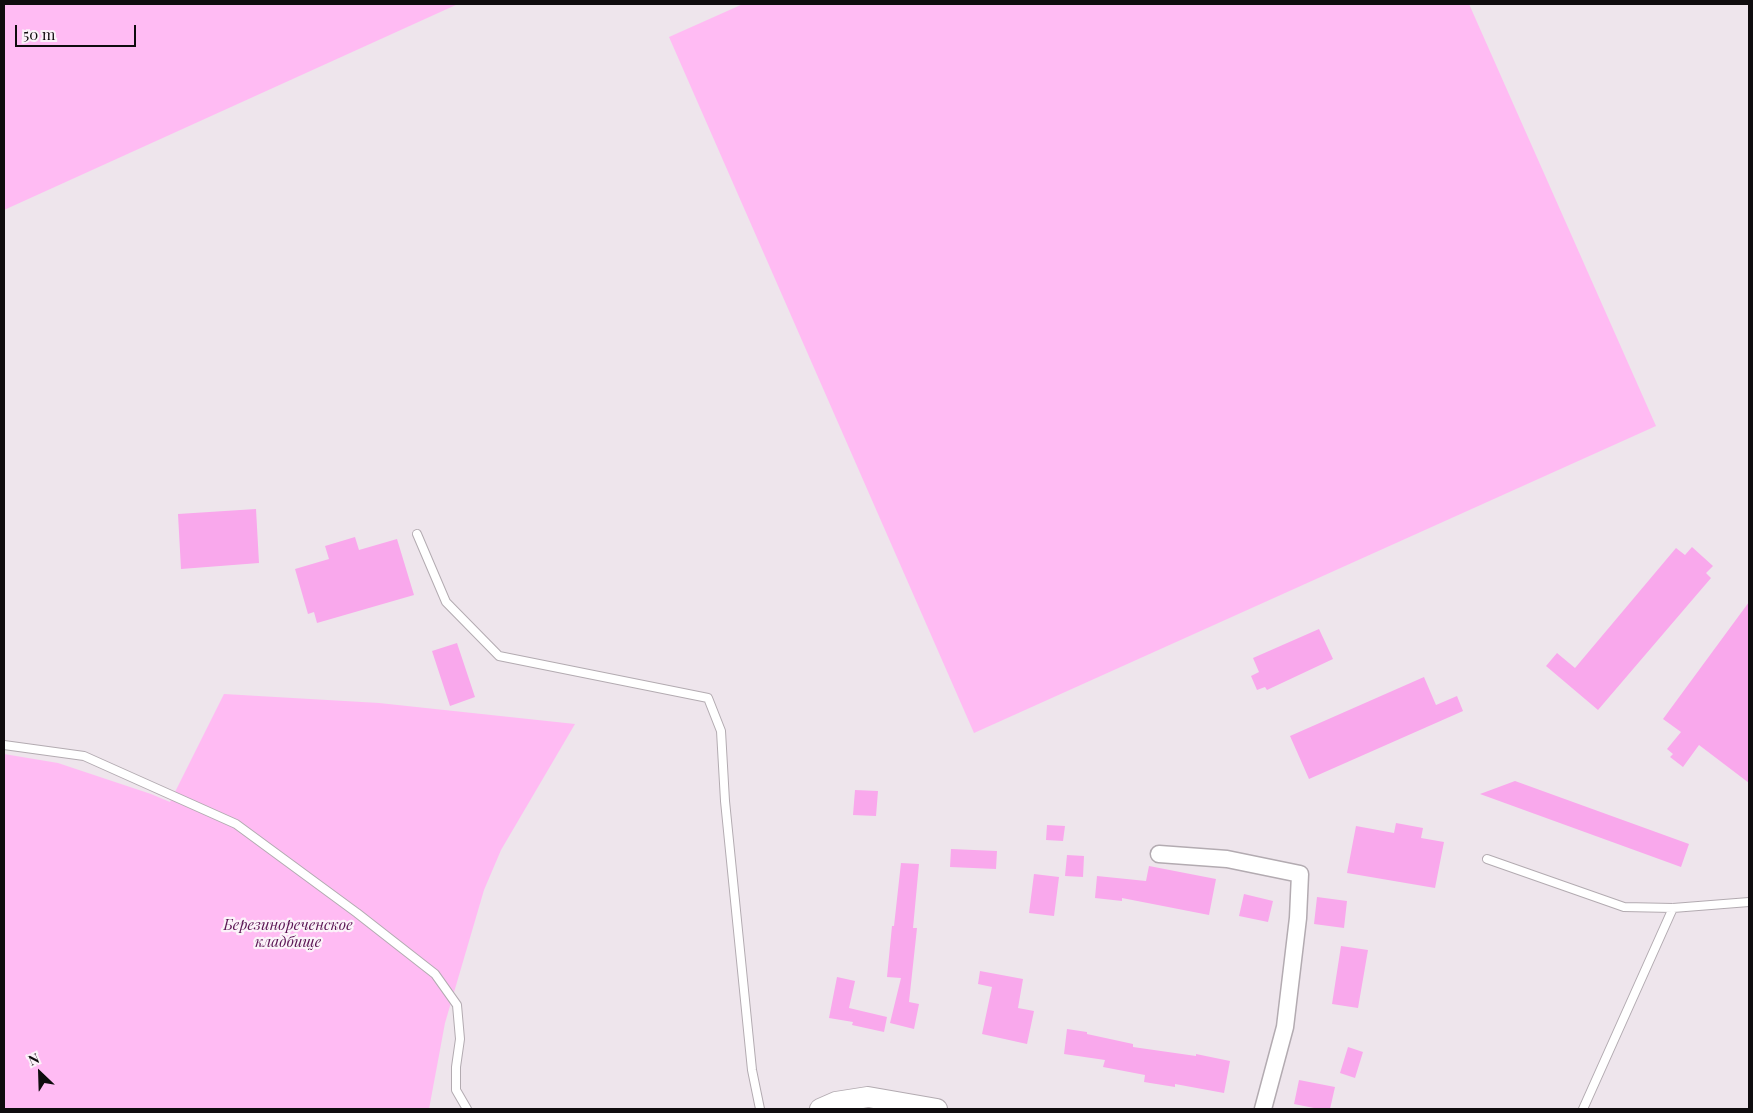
<!DOCTYPE html>
<meta charset="utf-8">
<style>
body{margin:0}
#map{position:relative;width:1753px;height:1113px;overflow:hidden;background:#eee5ec;font-family:"Playfair Display",serif}
canvas{display:block}
.frame{position:absolute;inset:0;border:5px solid #0f0c0e;pointer-events:none}
.north{position:absolute;left:15px;top:1048px;width:50px;height:50px;-webkit-text-stroke:4px #fbf2f9;paint-order:stroke;rotate:336deg;font-size:14px;font-weight:700;line-height:20px;text-align:center;color:#0f0c0e}
.north::after{content:'';display:block;margin:auto;width:18px;height:22px;background:#0f0c0e;clip-path:polygon(50% 0,100% 100%,50% 72%,0 100%)}
.scale{position:absolute;left:15px;top:25px;width:121px;height:22px;box-sizing:border-box;border:2px solid #0f0c0e;border-top:0;padding-left:6px;font-size:15px;line-height:18px;white-space:nowrap;color:#0f0c0e;-webkit-text-stroke:4px #fbf2f9;paint-order:stroke}
</style>
<div id="map">
<canvas width="1753" height="1113"></canvas>
<div class="frame"></div>
<div class="north">N</div>
<div class="scale">50 m</div>
</div>
<script>
const g = document.querySelector('canvas').getContext('2d');
g.lineJoin = 'round';
function fillPath(path, color) {
  g.fillStyle = color;
  g.fill(path, 'evenodd');
}
function toPath(rows) {
  const path = new Path2D();
  for (const r of rows) {
    path.moveTo(r[0], r[1]);
    for (let i = 2; i < r.length; i += 2) path.lineTo(r[i], r[i + 1]);
  }
  return path;
}
function trace(path, color, width, dash) {
  g.strokeStyle = color;
  g.lineWidth = width;
  g.lineCap = dash ? 'butt' : 'round';
  g.setLineDash(dash || []);
  g.stroke(path);
}
function label(font, color, halo, rows, align = 'center') {
  g.font = font + ' "Playfair Display",serif';
  g.lineWidth = 4.5;
  g.setLineDash([]);
  g.textBaseline = 'middle';
  g.strokeStyle = halo;
  g.fillStyle = color;
  for (const [text, x, y, turn = 0] of rows) {
    g.save();
    g.translate(x, y);
    g.rotate((+turn || 0) * Math.PI / 180);
    g.textAlign = isNaN(turn) ? turn : align;
    if (halo) g.strokeText(text, 0, 0);
    g.fillText(text, 0, 0);
    g.restore();
  }
}
fillPath(toPath([
 [4,4,458,4,4,210],
 [743,4,1469,4,1656,426,974,733,669,37],
 [224,694,379,703,575,724,501,850,484,890,445,1023,429,1109,4,1109,4,754,58,763,151,794,170,802]
]), '#ffbbf3');
fillPath(toPath([
 [256,509,259,563,181,569,178,514],
 [355,537,359,550,397,539,414,595,317,623,314,612,308,614,295,569,329,559,325,546],
 [1692,547,1713,566,1706,573,1711,578,1598,710,1546,666,1557,653,1575,668,1676,548,1685,555],
 [1749,602,1749,783,1699,745,1683,767,1670,757,1673,754,1667,749,1681,732,1663,719],
 [1319,629,1333,659,1267,690,1265,687,1257,690,1251,676,1259,672,1253,658],
 [457,643,475,697,450,706,432,651],
 [1424,677,1436,705,1457,696,1463,711,1309,779,1290,736],
 [1515,781,1689,844,1681,867,1480,794],
 [855,790,878,791,876,816,853,815],
 [1396,823,1423,828,1421,838,1444,842,1435,888,1347,873,1356,826,1394,833],
 [1047,825,1065,826,1063,841,1046,840],
 [951,849,997,851,996,869,950,867],
 [1067,855,1084,856,1083,877,1065,876],
 [901,863,919,864,913,928,917,928,909,1002,919,1004,914,1029,890,1023,901,978,887,977,892,926,894,926],
 [1149,866,1216,879,1209,915,1122,898,1122,901,1095,898,1097,876,1146,881],
 [1034,874,1059,877,1054,916,1029,913],
 [1244,894,1273,901,1268,922,1239,916],
 [1317,897,1347,901,1344,928,1314,924],
 [1341,946,1368,950,1358,1008,1332,1004],
 [980,971,1023,979,1018,1008,1034,1011,1027,1044,982,1034,992,987,978,984],
 [837,977,855,981,849,1008,887,1017,884,1032,852,1025,853,1022,829,1018],
 [1067,1029,1087,1032,1087,1034,1133,1044,1133,1047,1196,1056,1196,1054,1230,1061,1224,1093,1175,1084,1175,1087,1144,1082,1145,1075,1103,1067,1105,1060,1064,1054],
 [1348,1047,1363,1052,1355,1078,1340,1073],
 [1299,1080,1335,1087,1330,1109,1319,1109,1294,1104]
]), '#f9a8ec');
const service = toPath([
 [417,534,446,602,499,656,708,698,721,731,725,801,752,1070,760,1109],
 [4,745,84,756,236,824,357,913,435,974,457,1005,460,1039,456,1067,456,1090,467,1109],
 [1487,859,1624,907,1673,908,1749,902],
 [1583,1109,1673,908]
]);
const minor = toPath([
 [1159,854,1227,859,1300,874,1298,918,1285,1027,1263,1109]
]);
const tertiary = toPath([
 [820,1109,836,1102,868,1097,937,1109]
]);
trace(service, '#b3abb1', 10);
trace(minor, '#b3abb1', 19);
trace(tertiary, '#b3abb1', 22);
trace(service, '#fff', 8);
trace(minor, '#fff', 16);
trace(tertiary, '#fff', 20);
label('italic 15px', '#591352', '#fbf2f9', [
 ["Березинореченское",288,925],
 ["кладбище",288,942]
]);
</script>
